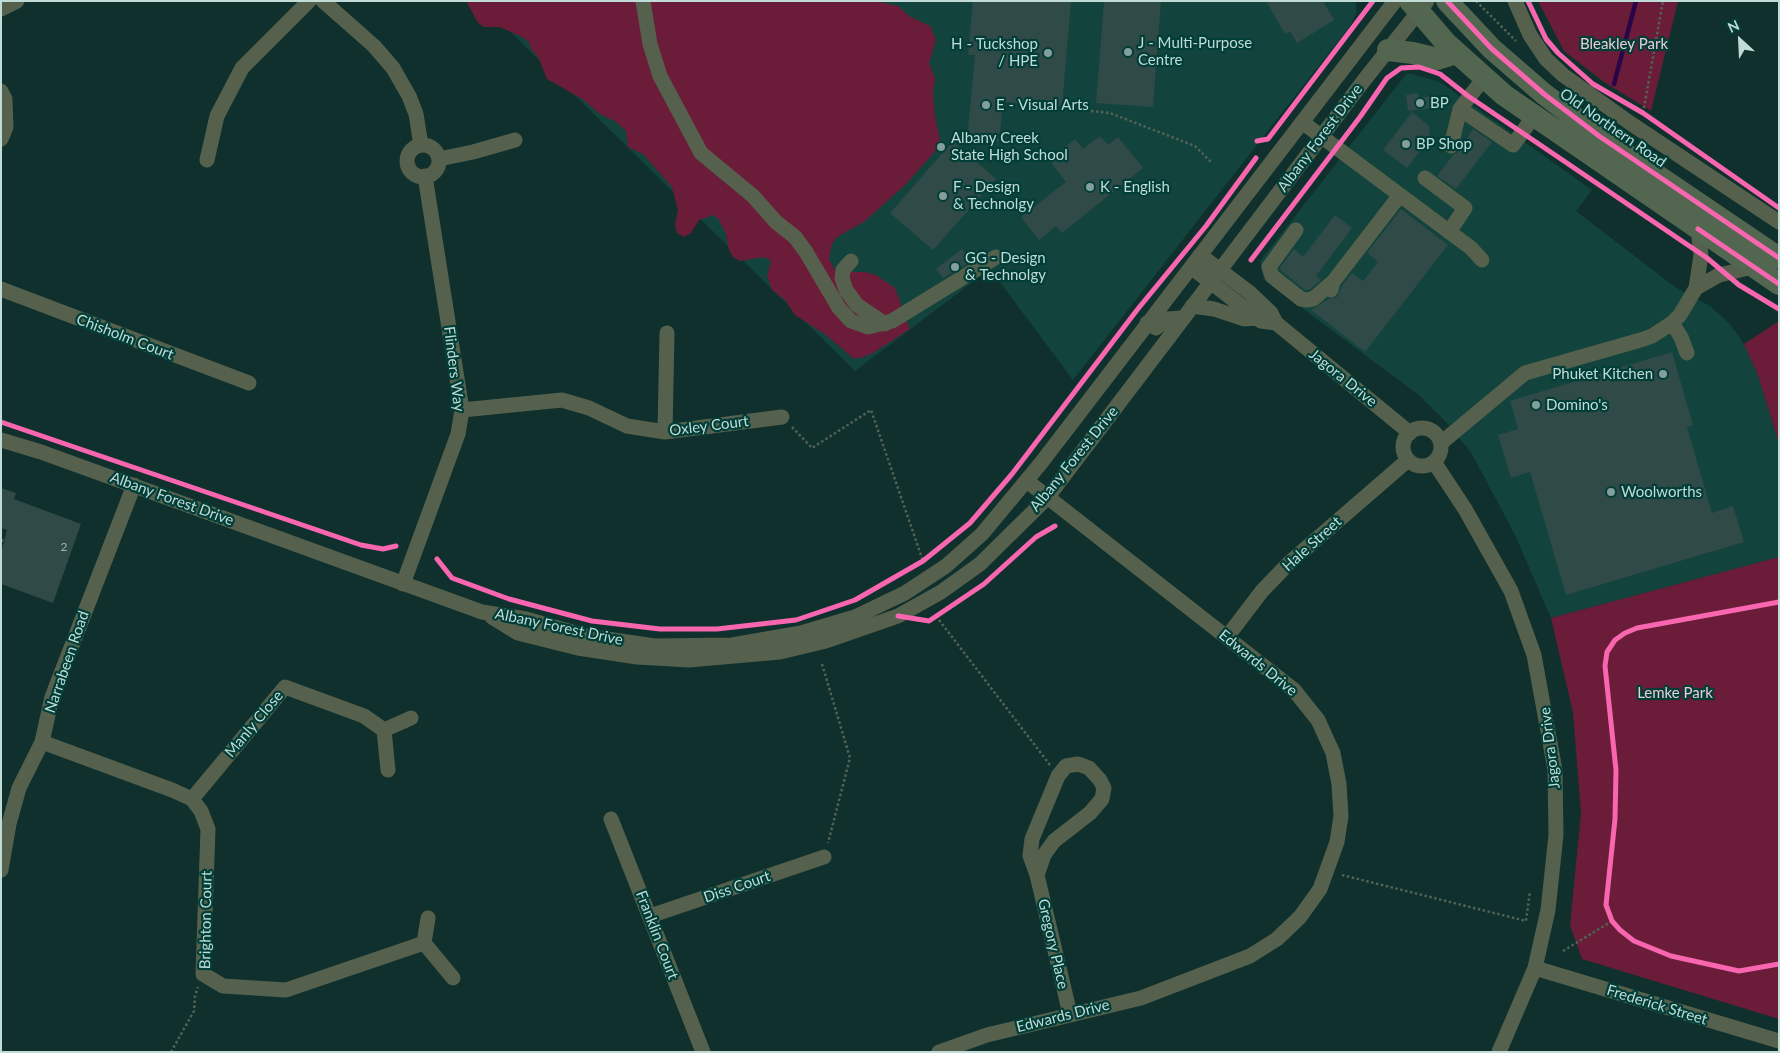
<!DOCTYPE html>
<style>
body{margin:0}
#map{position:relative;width:1780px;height:1053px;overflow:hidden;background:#0f302d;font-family:Lato,sans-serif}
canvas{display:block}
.frame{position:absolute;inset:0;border:2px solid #c1dbd7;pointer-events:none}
.north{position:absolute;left:1715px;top:15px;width:50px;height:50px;-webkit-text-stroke:4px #013e38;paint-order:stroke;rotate:335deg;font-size:14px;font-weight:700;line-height:20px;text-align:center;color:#c1dbd7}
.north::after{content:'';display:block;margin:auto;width:18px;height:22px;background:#c1dbd7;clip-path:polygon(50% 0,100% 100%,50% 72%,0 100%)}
</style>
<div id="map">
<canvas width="1780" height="1053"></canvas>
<div class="frame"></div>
<div class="north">N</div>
</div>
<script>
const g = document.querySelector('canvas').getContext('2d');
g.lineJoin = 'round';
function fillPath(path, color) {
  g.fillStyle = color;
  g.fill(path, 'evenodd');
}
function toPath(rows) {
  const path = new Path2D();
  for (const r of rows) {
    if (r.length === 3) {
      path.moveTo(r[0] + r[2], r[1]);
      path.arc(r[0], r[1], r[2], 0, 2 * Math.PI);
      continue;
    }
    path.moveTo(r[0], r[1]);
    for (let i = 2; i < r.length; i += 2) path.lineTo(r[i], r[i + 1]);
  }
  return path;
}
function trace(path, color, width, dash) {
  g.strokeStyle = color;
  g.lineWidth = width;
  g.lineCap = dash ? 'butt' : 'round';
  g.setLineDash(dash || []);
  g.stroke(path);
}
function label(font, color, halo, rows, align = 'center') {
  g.font = font + ' Lato,sans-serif';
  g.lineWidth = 4.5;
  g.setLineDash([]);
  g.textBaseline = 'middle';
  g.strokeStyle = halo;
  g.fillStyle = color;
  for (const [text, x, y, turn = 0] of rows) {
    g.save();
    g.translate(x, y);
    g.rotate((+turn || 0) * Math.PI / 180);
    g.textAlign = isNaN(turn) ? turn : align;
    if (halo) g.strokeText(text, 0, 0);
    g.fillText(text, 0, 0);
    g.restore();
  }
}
fillPath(toPath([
 [479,1,1356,1,1356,15,1350,26,1073,380,990,269,855,371],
 [1406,74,1412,74,1440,82,1592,190,1576,211,1675,287,1710,306,1730,324,1744,344,1758,375,1779,444,1779,557,1551,618,1515,535,1472,454,1447,423,1420,396,1264,280,1260,261]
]), '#12433d');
fillPath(toPath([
 [466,1,875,1,898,6,909,16,930,26,936,40,929,63,935,78,933,93,935,117,940,140,938,148,906,184,865,221,837,237,832,244,829,259,836,272,865,272,876,275,895,288,910,329,873,353,861,358,853,358,826,335,795,315,785,300,772,290,767,276,771,261,764,257,740,261,733,257,729,250,726,234,719,220,714,215,699,220,691,233,684,237,677,233,675,225,678,210,672,187,643,154,628,147,626,131,615,121,600,114,582,99,547,79,538,57,531,49,529,42,522,37,500,27,484,27,478,23],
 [1538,1,1678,1,1651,111,1604,82,1564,51],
 [1779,321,1779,444,1758,375,1744,344],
 [1779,557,1779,1019,1582,959,1570,925,1581,813,1573,713,1551,618]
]), '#6a1c38');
trace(toPath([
 [1614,84,1636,1]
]), '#2a0449', 4.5);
fillPath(toPath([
 [973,1,1071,1,1062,107,1003,102,999,142,967,140,975,55,968,55],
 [1104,1,1161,1,1153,107,1096,103],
 [1266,1,1323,1,1334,20,1297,43,1290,31,1285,34],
 [1418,93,1419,98,1432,96,1434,108,1408,111,1406,95],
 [1412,112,1429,126,1430,138,1407,168,1383,150],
 [1473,129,1492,142,1456,189,1437,176,1453,155,1458,152],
 [1100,136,1108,145,1118,137,1143,168,1062,233,1056,226,1039,240,1021,217,1066,182,1049,160,1075,139,1083,149],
 [953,141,996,179,933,250,890,213],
 [1401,209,1448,245,1365,352,1311,310,1328,299,1337,297,1342,286,1352,273,1363,281,1378,262,1367,253],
 [1335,215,1352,228,1316,276,1321,280,1309,290,1305,290,1279,269,1294,249,1303,257],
 [962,249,971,261,943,278,936,269],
 [1672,352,1693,425,1687,427,1712,513,1733,506,1744,542,1566,595,1530,472,1511,478,1498,435,1518,429,1510,401],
 [1,488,16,493,14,499,81,524,53,603,1,584,1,553,7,530,1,528]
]), '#2f4a47');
trace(toPath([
 [1476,1,1516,41],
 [1091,111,1110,113,1195,146,1211,162],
 [1643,113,1663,1],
 [792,427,812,448,871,410,923,561],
 [1,540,4,541],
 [936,616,1050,765],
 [822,664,850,758,828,843],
 [1342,875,1526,921,1530,891],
 [1563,951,1612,921],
 [171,1052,194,1011,195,996,198,987]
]), '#526254', 2.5, [2.5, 2.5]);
trace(toPath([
 [323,1,374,46,393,68,409,96,416,114,421,145],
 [643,1,650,44,660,76,701,153,753,196,776,222,795,237,806,252,839,308,851,321,868,327,892,321,996,257],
 [1515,1,1530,35,1546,59,1563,75,1630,123,1779,222],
 [1,9,17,1],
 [1,91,5,99,6,127,1,139],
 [1460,109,1513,145,1534,116],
 [1302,122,1471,248,1482,260],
 [423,161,16],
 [1451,146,1460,109,1484,78],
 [439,159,473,152,515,140],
 [207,160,217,116,242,68,309,1],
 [1425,178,1465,208,1449,232],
 [1296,230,1269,267,1272,276,1301,299,1307,300,1313,299,1333,282],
 [1200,255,1250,293,1271,313,1276,323,1410,433],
 [851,261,843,270,842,278,846,290,857,305,885,324],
 [1191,267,1261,321,1276,323],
 [1696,288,1719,275,1753,267],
 [1,289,249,383],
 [1331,290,1333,282,1400,195],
 [1192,306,1214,309,1244,319,1258,318],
 [1147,323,1156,328,1167,319,1182,318],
 [1672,323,1681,337,1687,353],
 [462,410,562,400,589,408,627,426,665,432,782,417],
 [1422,447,19],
 [665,432,667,333],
 [1,440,41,452,482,612,526,619,586,636,655,646,732,645,801,633,855,617,905,593,946,566,982,534,1041,463,1395,1],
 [1441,443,1525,373,1644,339,1652,336,1672,323,1680,315,1696,288,1701,255,1698,229],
 [1434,462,1465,509,1511,591,1534,655,1555,770,1556,835,1548,910,1535,968,1499,1052],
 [403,584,458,434,462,410,425,176],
 [492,617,518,633,578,648,637,657,689,660,780,652,826,641,898,616,941,592,980,564,1047,498,1365,79,1427,1],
 [1227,637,1262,591,1289,563,1408,460],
 [42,742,172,790,192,799,201,811,208,829,203,974,223,986,286,990,424,943],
 [388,770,384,730,411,718],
 [192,799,285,687,364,716,384,730],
 [611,819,703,1052],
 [1,870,9,824,19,788,42,742,52,697,134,485],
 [1037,875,1044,855,1054,841,1090,813,1102,799,1104,788,1100,780,1089,768,1078,764,1066,766,1058,776,1032,839,1030,856,1037,875,1070,1014],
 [650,916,824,857],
 [428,918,424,943,453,978],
 [1535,968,1779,1041],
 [939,1052,987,1035,1141,998,1250,956,1277,939,1300,917,1320,889,1337,842,1341,816,1339,784,1333,753,1318,720,1294,690,1027,481]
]), '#55614c', 15);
trace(toPath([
 [1410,1,1446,43,1504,95,1779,284],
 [1447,1,1492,49,1544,94,1599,136,1779,258],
 [1388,50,1413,53,1437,59,1456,53]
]), '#526650', 22);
trace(toPath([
 [1447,1,1492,49,1544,94,1599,136,1779,258],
 [1528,1,1546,39,1558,53,1593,84,1643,113,1779,208],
 [1257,141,1268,139,1373,1],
 [1698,229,1779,284],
 [1251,260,1360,117,1387,78,1401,68,1419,67,1440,74,1468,96,1707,258,1739,285,1779,309],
 [1,422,361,545,383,549,396,546],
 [437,559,452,578,509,599,592,621,660,629,717,629,796,620,855,600,923,561,970,523,1012,474,1137,310,1206,226,1256,158],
 [1779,602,1637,628,1625,633,1615,640,1607,652,1605,666,1616,770,1615,819,1606,905,1612,921,1620,930,1634,941,1671,956,1739,971,1779,964],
 [898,616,929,621,984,584,1036,537,1055,526]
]), '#f766af', 5);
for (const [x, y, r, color] of [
 [1128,52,5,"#839f9c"],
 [1048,53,5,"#839f9c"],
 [1420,103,5,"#839f9c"],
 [986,105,5,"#839f9c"],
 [1406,144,5,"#839f9c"],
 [941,147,5,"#839f9c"],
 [1090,187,5,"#839f9c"],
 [943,196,5,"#839f9c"],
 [955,267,5,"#839f9c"],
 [1663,374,5,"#839f9c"],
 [1536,405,5,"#839f9c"],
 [1611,492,5,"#839f9c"]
]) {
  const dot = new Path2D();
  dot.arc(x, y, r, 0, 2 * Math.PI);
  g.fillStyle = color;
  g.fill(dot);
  trace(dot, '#013e38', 2);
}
label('12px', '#9cb7b3', null, [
 ["2",64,547]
]);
label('15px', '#c1dbd7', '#013e38', [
 ["J - Multi-Purpose",1138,43],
 ["Centre",1138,60],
 ["H - Tuckshop",1038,44,"right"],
 ["/ HPE",1038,61,"right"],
 ["BP",1430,103],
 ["E - Visual Arts",996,105],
 ["Albany Creek",951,138],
 ["State High School",951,155],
 ["BP Shop",1416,144],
 ["F - Design",953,187],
 ["& Technolgy",953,204],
 ["K - English",1100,187],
 ["GG - Design",965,258],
 ["& Technolgy",965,275],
 ["Phuket Kitchen",1653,374,"right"],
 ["Domino's",1546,405],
 ["Woolworths",1621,492]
], 'left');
label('15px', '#edccd3', '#013e38', [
 ["Bleakley Park",1624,44],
 ["Lemke Park",1675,693]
]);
label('15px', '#c1dbd7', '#013e38', [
 ["Old Northern Road",1613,128,35],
 ["Albany Forest Drive",1320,138,-53],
 ["Chisholm Court",125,337,21],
 ["Flinders Way",454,369,83],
 ["Jagora Drive",1343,378,39],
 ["Oxley Court",709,426,-7],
 ["Albany Forest Drive",1074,459,-51],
 ["Albany Forest Drive",172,499,20],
 ["Hale Street",1312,544,-42],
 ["Albany Forest Drive",559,627,12],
 ["Narrabeen Road",67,662,-71],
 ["Edwards Drive",1258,663,39],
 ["Manly Close",254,724,-50],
 ["Jagora Drive",1550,748,-97],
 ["Diss Court",737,887,-19],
 ["Brighton Court",206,920,-89],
 ["Franklin Court",657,935,69],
 ["Gregory Place",1053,944,77],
 ["Frederick Street",1657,1005,17],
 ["Edwards Drive",1063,1016,-14]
]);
</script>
